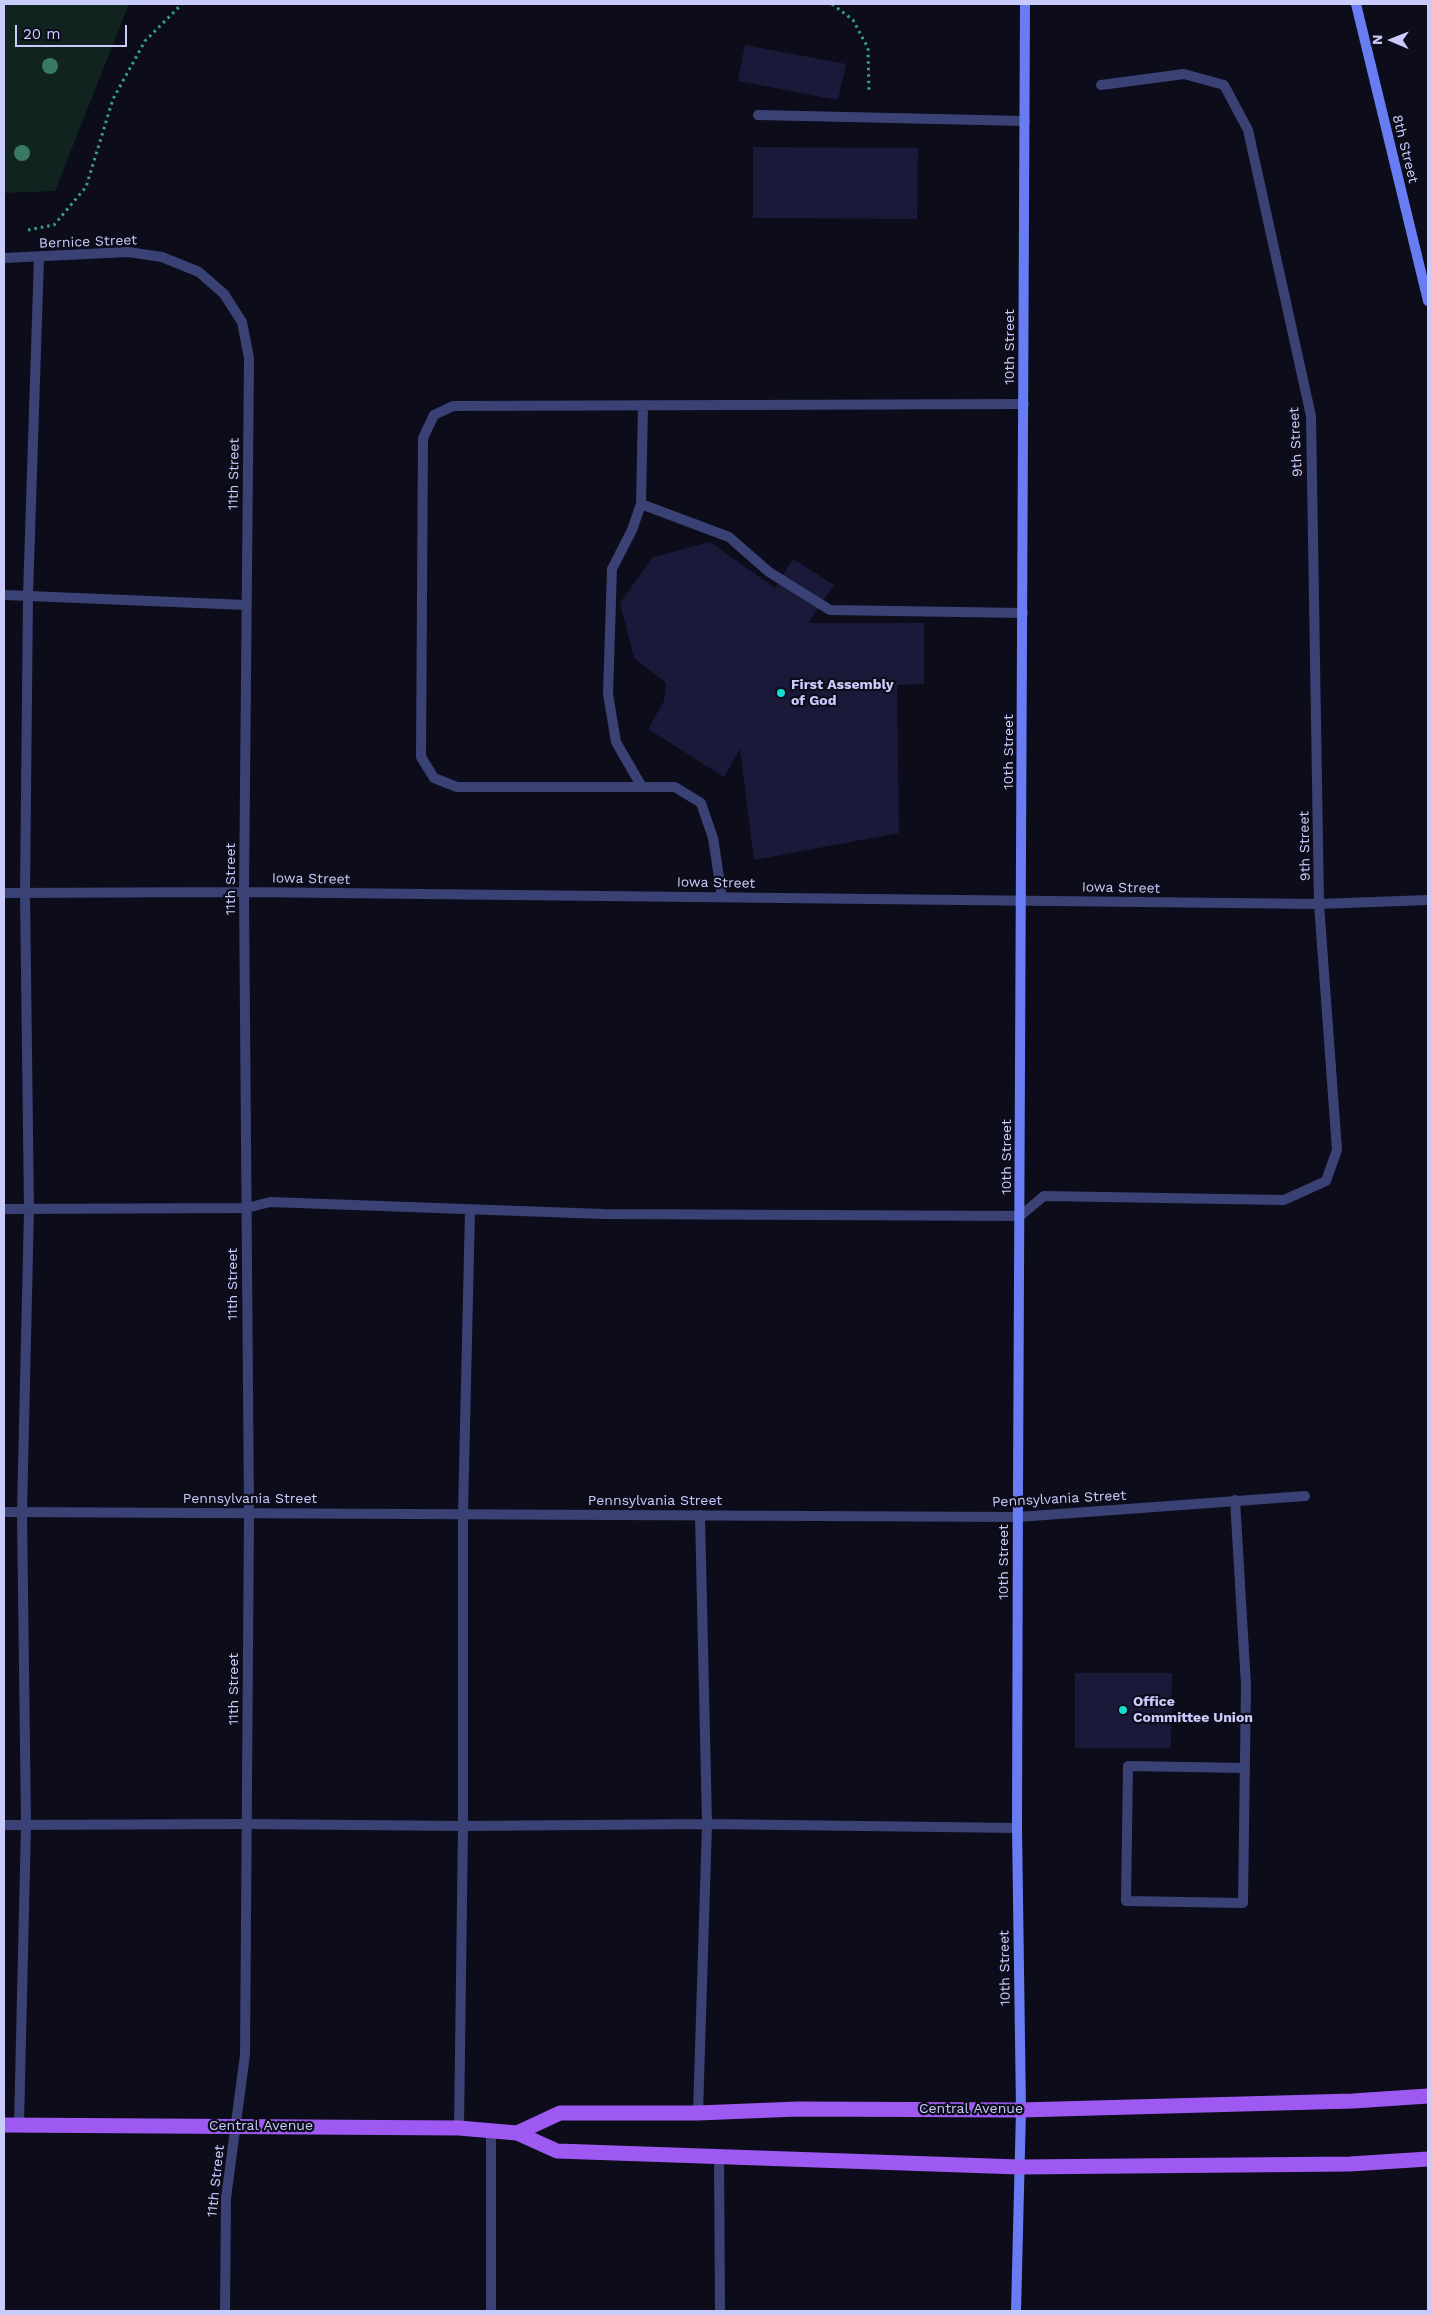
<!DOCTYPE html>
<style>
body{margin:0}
#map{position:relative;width:1432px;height:2315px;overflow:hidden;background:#0c0c1a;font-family:"Work Sans",sans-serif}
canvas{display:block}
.frame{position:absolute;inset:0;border:5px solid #c9ccfb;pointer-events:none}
.north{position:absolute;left:1367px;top:15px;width:50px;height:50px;-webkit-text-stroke:4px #0c0c1a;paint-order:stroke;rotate:271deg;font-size:14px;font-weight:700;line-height:20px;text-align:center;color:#c9ccfb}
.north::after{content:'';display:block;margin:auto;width:18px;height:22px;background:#c9ccfb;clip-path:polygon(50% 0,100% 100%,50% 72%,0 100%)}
.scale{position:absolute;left:15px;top:25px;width:112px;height:22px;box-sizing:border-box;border:2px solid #c9ccfb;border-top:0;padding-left:6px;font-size:15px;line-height:18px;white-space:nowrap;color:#c9ccfb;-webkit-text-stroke:4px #0c0c1a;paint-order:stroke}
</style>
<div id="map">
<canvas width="1432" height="2315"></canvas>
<div class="frame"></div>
<div class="north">N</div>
<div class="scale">20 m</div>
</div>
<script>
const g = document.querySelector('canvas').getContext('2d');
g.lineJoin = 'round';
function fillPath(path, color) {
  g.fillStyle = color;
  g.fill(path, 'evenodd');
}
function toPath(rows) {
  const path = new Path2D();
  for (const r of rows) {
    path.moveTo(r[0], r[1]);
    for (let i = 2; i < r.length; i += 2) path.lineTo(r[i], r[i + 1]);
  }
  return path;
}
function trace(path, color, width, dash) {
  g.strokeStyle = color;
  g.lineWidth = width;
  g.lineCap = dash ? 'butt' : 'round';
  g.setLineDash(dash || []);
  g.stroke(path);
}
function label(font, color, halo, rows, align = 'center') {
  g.font = font + ' "Work Sans",sans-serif';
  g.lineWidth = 4.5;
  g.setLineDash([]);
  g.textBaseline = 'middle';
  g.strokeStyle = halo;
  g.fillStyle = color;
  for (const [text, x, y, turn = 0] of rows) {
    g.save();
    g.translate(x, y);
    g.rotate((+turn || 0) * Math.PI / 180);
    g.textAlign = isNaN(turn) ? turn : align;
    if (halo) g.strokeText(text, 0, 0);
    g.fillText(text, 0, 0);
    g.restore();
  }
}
fillPath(toPath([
 [4,4,129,4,55,191,4,193]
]), '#10231f');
fillPath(toPath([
 [745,45,846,64,838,100,738,81],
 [753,147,918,148,917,219,753,218],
 [710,542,775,588,793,559,834,585,808,623,924,623,924,684,897,685,899,833,754,860,740,749,724,777,648,729,664,701,666,683,634,658,620,603,653,557],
 [1075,1673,1172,1673,1171,1748,1075,1748]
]), '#1a1939');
trace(toPath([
 [832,4,853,20,868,48,869,93],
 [28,230,54,225,86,187,113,99,145,41,182,4]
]), '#35a389', 3, [2.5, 4]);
trace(toPath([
 [758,115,1025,121],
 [641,504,729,537,769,572,830,610,1023,613],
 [4,595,246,605],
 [642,787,616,742,608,694,612,569,632,530,641,504,643,405],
 [722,897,713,838,701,803,675,787,457,787,434,778,421,757,423,438,434,415,453,406,1024,404],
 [4,1209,247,1208,270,1202,603,1214,1020,1216,1044,1196,1284,1200,1326,1181,1337,1150,1319,904],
 [1235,1500,1246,1685,1243,1903,1126,1901,1128,1766,1244,1768],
 [4,1825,247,1824,463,1826,707,1824,1017,1828],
 [698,2113,707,1824,700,1515],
 [19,2125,26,1825,22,1512,29,1210,25,893,28,595,39,257],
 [459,2128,463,1826,463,1513,470,1210],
 [719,2155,720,2311],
 [491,2311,491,2132]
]), '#3a4275', 10);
trace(toPath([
 [1101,85,1184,74,1224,85,1248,130,1311,416,1319,904],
 [4,258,128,252,162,257,199,272,224,294,242,322,249,358,244,892,249,1512,245,2055,226,2198,225,2311],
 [4,893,244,892,1319,904,1428,900],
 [4,1512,1018,1517,1305,1496]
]), '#3a4275', 10);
trace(toPath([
 [1356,4,1428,301],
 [1016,2311,1021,2110,1017,1828,1018,1484,1025,4]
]), '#687cf3', 10);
trace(toPath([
 [4,2125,459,2128,517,2133,557,2151,1019,2167,1350,2164,1428,2159],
 [517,2133,560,2113,698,2113,798,2109,1021,2110,1353,2101,1428,2096]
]), '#9e59f2', 15);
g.fillStyle = '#387964';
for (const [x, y] of [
 [50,66],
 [22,153]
]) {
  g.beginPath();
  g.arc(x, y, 8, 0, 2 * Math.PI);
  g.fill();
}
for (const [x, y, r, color] of [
 [781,693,5,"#11ded0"],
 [1123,1710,5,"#11ded0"]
]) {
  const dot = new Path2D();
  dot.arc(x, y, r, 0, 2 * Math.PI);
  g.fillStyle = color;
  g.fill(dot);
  trace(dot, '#0c0c1a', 2);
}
label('14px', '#c9ccfb', '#0c0c1a', [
 ["8th Street",1405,149,76],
 ["Bernice Street",88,242,-2],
 ["10th Street",1010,347,-90],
 ["9th Street",1296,442,-93],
 ["11th Street",234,474,-89],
 ["10th Street",1009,752,-90],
 ["9th Street",1305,846,-91],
 ["11th Street",231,879,-90],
 ["Iowa Street",311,879,1],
 ["Iowa Street",716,883,1],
 ["Iowa Street",1121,888,1],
 ["10th Street",1007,1157,-90],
 ["11th Street",233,1284,-90],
 ["Pennsylvania Street",250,1499],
 ["Pennsylvania Street",1059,1499,-3],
 ["Pennsylvania Street",655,1501],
 ["10th Street",1004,1562,-90],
 ["11th Street",234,1689,-90],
 ["10th Street",1005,1968,-91],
 ["Central Avenue",971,2109],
 ["Central Avenue",261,2126],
 ["11th Street",216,2181,-84]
]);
label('bold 14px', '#c9ccfb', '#0c0c1a', [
 ["First Assembly",791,685],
 ["of God",791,701],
 ["Office",1133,1702],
 ["Committee Union",1133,1718]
], 'left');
</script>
